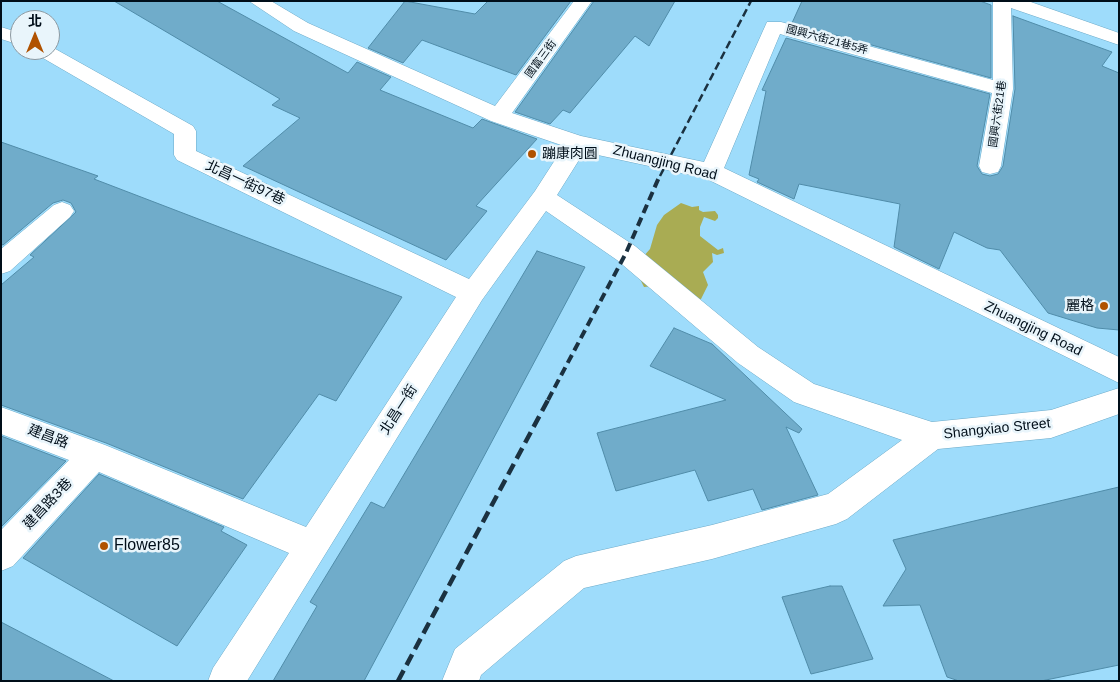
<!DOCTYPE html>
<meta charset="utf-8">
<style>
body{margin:0}
#map{position:relative;width:1120px;height:682px;overflow:hidden;background:#9edcfb;font-family:Helvetica,"Noto Sans TC",sans-serif}
canvas{display:block}
.frame{position:absolute;inset:0;border:2px solid #000e19;pointer-events:none}
.north{position:absolute;left:10px;top:10px;width:50px;height:50px;box-sizing:border-box;background:#e9f5fb;border:1px solid #8c99a1;border-radius:50%;rotate:0deg;font-size:14px;font-weight:700;line-height:20px;text-align:center;color:#000e19}
.north::after{content:'';display:block;margin:auto;width:18px;height:22px;background:#b05200;clip-path:polygon(50% 0,100% 100%,50% 72%,0 100%)}
</style>
<div id="map">
<canvas width="1120" height="682"></canvas>
<div class="frame"></div>
<div class="north">北</div>
</div>
<script>
const g = document.querySelector('canvas').getContext('2d');
g.lineJoin = 'round';
function fillPath(path, color) {
  g.fillStyle = color;
  g.fill(path, 'evenodd');
}
function toPath(rows) {
  const path = new Path2D();
  for (const r of rows) {
    path.moveTo(r[0], r[1]);
    for (let i = 2; i < r.length; i += 2) path.lineTo(r[i], r[i + 1]);
  }
  return path;
}
function trace(path, color, width, dash) {
  g.strokeStyle = color;
  g.lineWidth = width;
  g.lineCap = dash ? 'butt' : 'round';
  g.setLineDash(dash || []);
  g.stroke(path);
}
function label(font, color, halo, rows, align = 'center') {
  g.font = font + ' Helvetica,"Noto Sans TC",sans-serif';
  g.lineWidth = 5;
  g.setLineDash([]);
  g.textBaseline = 'middle';
  g.strokeStyle = halo;
  g.fillStyle = color;
  for (const [text, x, y, turn = 0] of rows) {
    g.save();
    g.translate(x, y);
    g.rotate((+turn || 0) * Math.PI / 180);
    g.textAlign = isNaN(turn) ? turn : align;
    if (halo) g.strokeText(text, 0, 0);
    g.fillText(text, 0, 0);
    g.restore();
  }
}
fillPath(toPath([
 [681,203,692,207,699,206,699,210,703,212,715,211,718,215,718,218,715,221,704,217,700,227,700,236,718,250,723,248,724,253,717,255,712,253,713,262,703,272,708,285,701,299,689,300,654,286,644,287,634,267,650,249,657,225,664,215]
]), '#a9ac53');
const building = toPath([
 [114,1,217,1,348,73,357,62,391,77,380,90,473,128,482,119,537,139,476,206,487,211,446,260,243,166,300,118,272,105,280,99,114,1],
 [405,1,475,14,488,1,571,1,516,75,422,40,403,63,368,48,405,1],
 [594,1,675,1,649,46,635,36,570,113,563,110,550,124,515,112,594,1],
 [802,1,980,1,991,5,991,78,792,23,802,1],
 [1013,16,1112,52,1102,66,1119,73,1119,330,1097,328,1048,313,1000,250,987,248,954,232,939,269,894,247,900,204,799,184,794,199,757,182,759,179,749,175,766,91,762,90,786,38,990,94,977,166,982,174,990,176,998,174,1003,166,1015,89,1013,16],
 [1,142,98,176,94,179,402,297,336,401,319,394,243,499,106,443,1,405,1,285,34,257,30,255,76,212,71,203,63,200,53,203,3,245,1,244,1,142],
 [537,251,585,267,364,681,273,681,317,606,310,602,371,502,384,508,537,251],
 [674,328,712,344,802,429,799,433,786,427,818,495,762,510,753,489,708,501,695,470,616,491,597,433,726,400,650,366,674,328],
 [1,436,66,461,1,527,1,436],
 [99,474,224,527,221,531,247,545,177,646,23,558,99,474],
 [1119,487,1119,665,1041,681,959,681,947,677,920,605,883,606,906,569,893,540,1119,487],
 [830,586,842,586,873,659,811,674,782,597,830,586],
 [1,622,114,681,1,681,1,622]
]);
fillPath(building, '#70acca');
trace(building, '#508ca9', 1);
const minor = toPath([
 [249,1,271,1,308,23,495,106,574,1,592,1,512,113,581,136,704,162,767,22,781,22,993,80,993,1,1028,1,1119,33,1119,45,1011,8,1013,89,1001,166,998,172,990,174,982,172,979,166,992,93,780,34,724,168,1119,357,1119,383,705,178,584,152,557,195,635,246,758,347,814,384,932,422,1051,410,1119,388,1119,414,1051,438,938,449,847,519,836,524,712,559,584,588,481,675,479,681,442,681,455,649,564,561,576,556,712,525,828,494,902,440,794,402,738,363,617,260,546,211,482,300,247,681,208,681,213,668,289,553,99,472,13,566,1,571,1,530,69,460,1,434,1,407,105,445,306,527,456,297,177,160,174,155,174,134,36,54,33,50,50,50,50,46,193,126,196,131,196,151,469,279,535,191,564,146,491,121,294,31,249,1],
 [1,27,20,33,20,45,1,39,1,27],
 [62,202,70,205,74,211,70,217,10,271,1,274,1,249,54,205,62,202]
]);
trace(minor, '#6ca9c7', 1);
fillPath(minor, '#fff');
trace(toPath([
 [660,176,751,1]
]), '#1b3140', 2.5, [8, 4]);
trace(toPath([
 [548,400,626,253,660,175]
]), '#1b3140', 4, [9, 5]);
trace(toPath([
 [398,681,549,398]
]), '#1b3140', 4.5, [12, 6]);
for (const [x, y, r, color] of [
 [532,154,5,"#b05200"],
 [1104,306,5,"#b05200"],
 [104,546,5,"#b05200"]
]) {
  const dot = new Path2D();
  dot.arc(x, y, r, 0, 2 * Math.PI);
  g.fillStyle = color;
  g.fill(dot);
  trace(dot, '#e9f5fb', 2);
}
label('11px', '#000e19', '#e9f5fb', [
 ["國興六街21巷5弄",827,40,15],
 ["國富三街",541,59,-54],
 ["國興六街21巷",998,114,-82]
]);
label('14px', '#000e19', '#e9f5fb', [
 ["蹦康肉圓",542,154],
 ["麗格",1094,306,"right"]
], 'left');
label('14px', '#000e19', '#e9f5fb', [
 ["Zhuangjing Road",665,163,14],
 ["北昌一街97巷",245,183,25],
 ["Zhuangjing Road",1033,329,26],
 ["北昌一街",399,410,-57],
 ["Shangxiao Street",997,429,-6],
 ["建昌路",48,437,21],
 ["建昌路3巷",48,504,-47]
]);
label('16px', '#000e19', '#e9f5fb', [
 ["Flower85",114,546]
], 'left');
</script>
